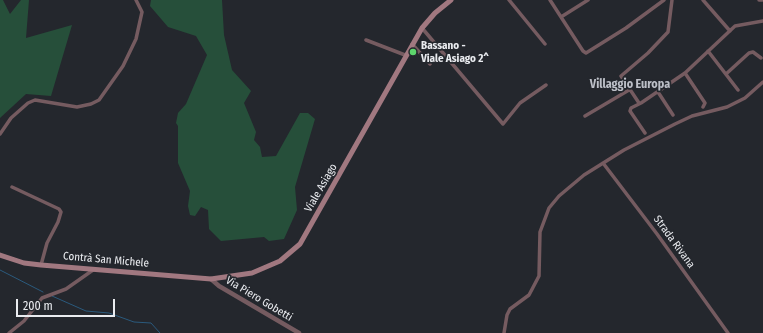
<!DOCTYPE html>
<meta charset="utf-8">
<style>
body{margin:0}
#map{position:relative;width:763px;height:333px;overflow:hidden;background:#24272d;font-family:"Fira Sans Condensed",sans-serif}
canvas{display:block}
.scale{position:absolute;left:16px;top:299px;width:99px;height:18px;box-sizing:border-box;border:2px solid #eaecf0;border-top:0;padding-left:5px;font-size:12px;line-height:14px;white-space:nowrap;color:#eaecf0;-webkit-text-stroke:3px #24272d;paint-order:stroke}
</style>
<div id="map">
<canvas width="763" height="333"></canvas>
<div class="scale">200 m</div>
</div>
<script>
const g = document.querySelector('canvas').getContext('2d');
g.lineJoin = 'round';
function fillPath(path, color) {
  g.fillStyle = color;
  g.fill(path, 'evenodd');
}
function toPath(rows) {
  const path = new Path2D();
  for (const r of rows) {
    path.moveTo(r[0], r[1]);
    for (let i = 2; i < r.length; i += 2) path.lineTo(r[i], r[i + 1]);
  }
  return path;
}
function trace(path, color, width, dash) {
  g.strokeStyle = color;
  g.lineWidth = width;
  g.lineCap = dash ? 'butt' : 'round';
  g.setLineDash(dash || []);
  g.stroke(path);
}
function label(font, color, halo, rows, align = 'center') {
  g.font = font + ' "Fira Sans Condensed",sans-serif';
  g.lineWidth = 3.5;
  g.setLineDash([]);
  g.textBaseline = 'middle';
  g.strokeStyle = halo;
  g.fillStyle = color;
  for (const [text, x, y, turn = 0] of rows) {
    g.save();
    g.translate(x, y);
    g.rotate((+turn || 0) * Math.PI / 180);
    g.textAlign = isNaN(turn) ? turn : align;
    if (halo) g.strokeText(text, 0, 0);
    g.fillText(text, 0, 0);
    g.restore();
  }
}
fillPath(toPath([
 [0,0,3,0,10,14,21,0,29,0,26,38,72,25,51,96,26,94,0,118],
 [151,0,222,0,224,35,232,70,251,91,244,103,256,132,254,140,260,147,262,157,276,156,300,113,308,113,315,119,295,187,297,210,284,239,269,241,264,237,221,241,209,229,208,210,201,207,195,216,190,215,188,206,190,191,178,163,178,126,176,123,178,113,186,104,207,55,196,36,168,27,150,6]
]), '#264f3a');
trace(toPath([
 [0,270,43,292],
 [52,296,86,311,109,313,134,322,151,323,160,333]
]), '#2b5a7d', 1);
trace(toPath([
 [509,0,545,44],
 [550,0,583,51,586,53,626,28,664,0],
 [703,0,730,31],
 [759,0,762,0],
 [561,17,588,0],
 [422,28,503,124,520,103,546,85],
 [366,40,405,55],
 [412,44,430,64],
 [708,51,738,90],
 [685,73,705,103,703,107],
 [726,74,749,53,753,52,761,58],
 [658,92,673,115],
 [639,103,621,76,648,53,668,32,672,0],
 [585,116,629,90],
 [645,133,630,111,631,108,641,103,685,73,735,26,763,21],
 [0,134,11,118,28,103,35,100,77,107,91,104,99,100,123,66,136,39,142,12,136,0],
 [603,163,657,234,728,333],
 [12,187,59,209,61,212,58,222,47,243,41,265],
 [9,333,24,321,42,298,66,289,93,270],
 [504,333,507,315,510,309,529,295,539,276,540,232,549,208,559,196,584,175,624,150,675,124,692,116,727,107,745,98,763,82]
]), '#755b60', 3.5);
trace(toPath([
 [211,279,219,286,299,333]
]), '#755b60', 4.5);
trace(toPath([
 [0,255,24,263,41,265,211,279,252,273,280,261,300,244,422,28,435,13,451,0]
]), '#a17880', 5);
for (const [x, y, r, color] of [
 [413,52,4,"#5dd56c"]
]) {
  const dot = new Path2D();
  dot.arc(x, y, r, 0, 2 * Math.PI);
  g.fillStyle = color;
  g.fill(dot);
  trace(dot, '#24272d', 1.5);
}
label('bold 11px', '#eaecf0', '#24272d', [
 ["Bassano -",421,46],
 ["Viale Asiago 2^",421,59]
], 'left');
label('11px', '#eaecf0', '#24272d', [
 ["Viale Asiago",321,188,-60],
 ["Strada Rivana",674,242,54],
 ["Contrà San Michele",106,260,5],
 ["Via Piero Gobetti",259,299,31]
]);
label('bold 12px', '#bcbfc7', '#24272d', [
 ["Villaggio Europa",630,85]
]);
</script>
